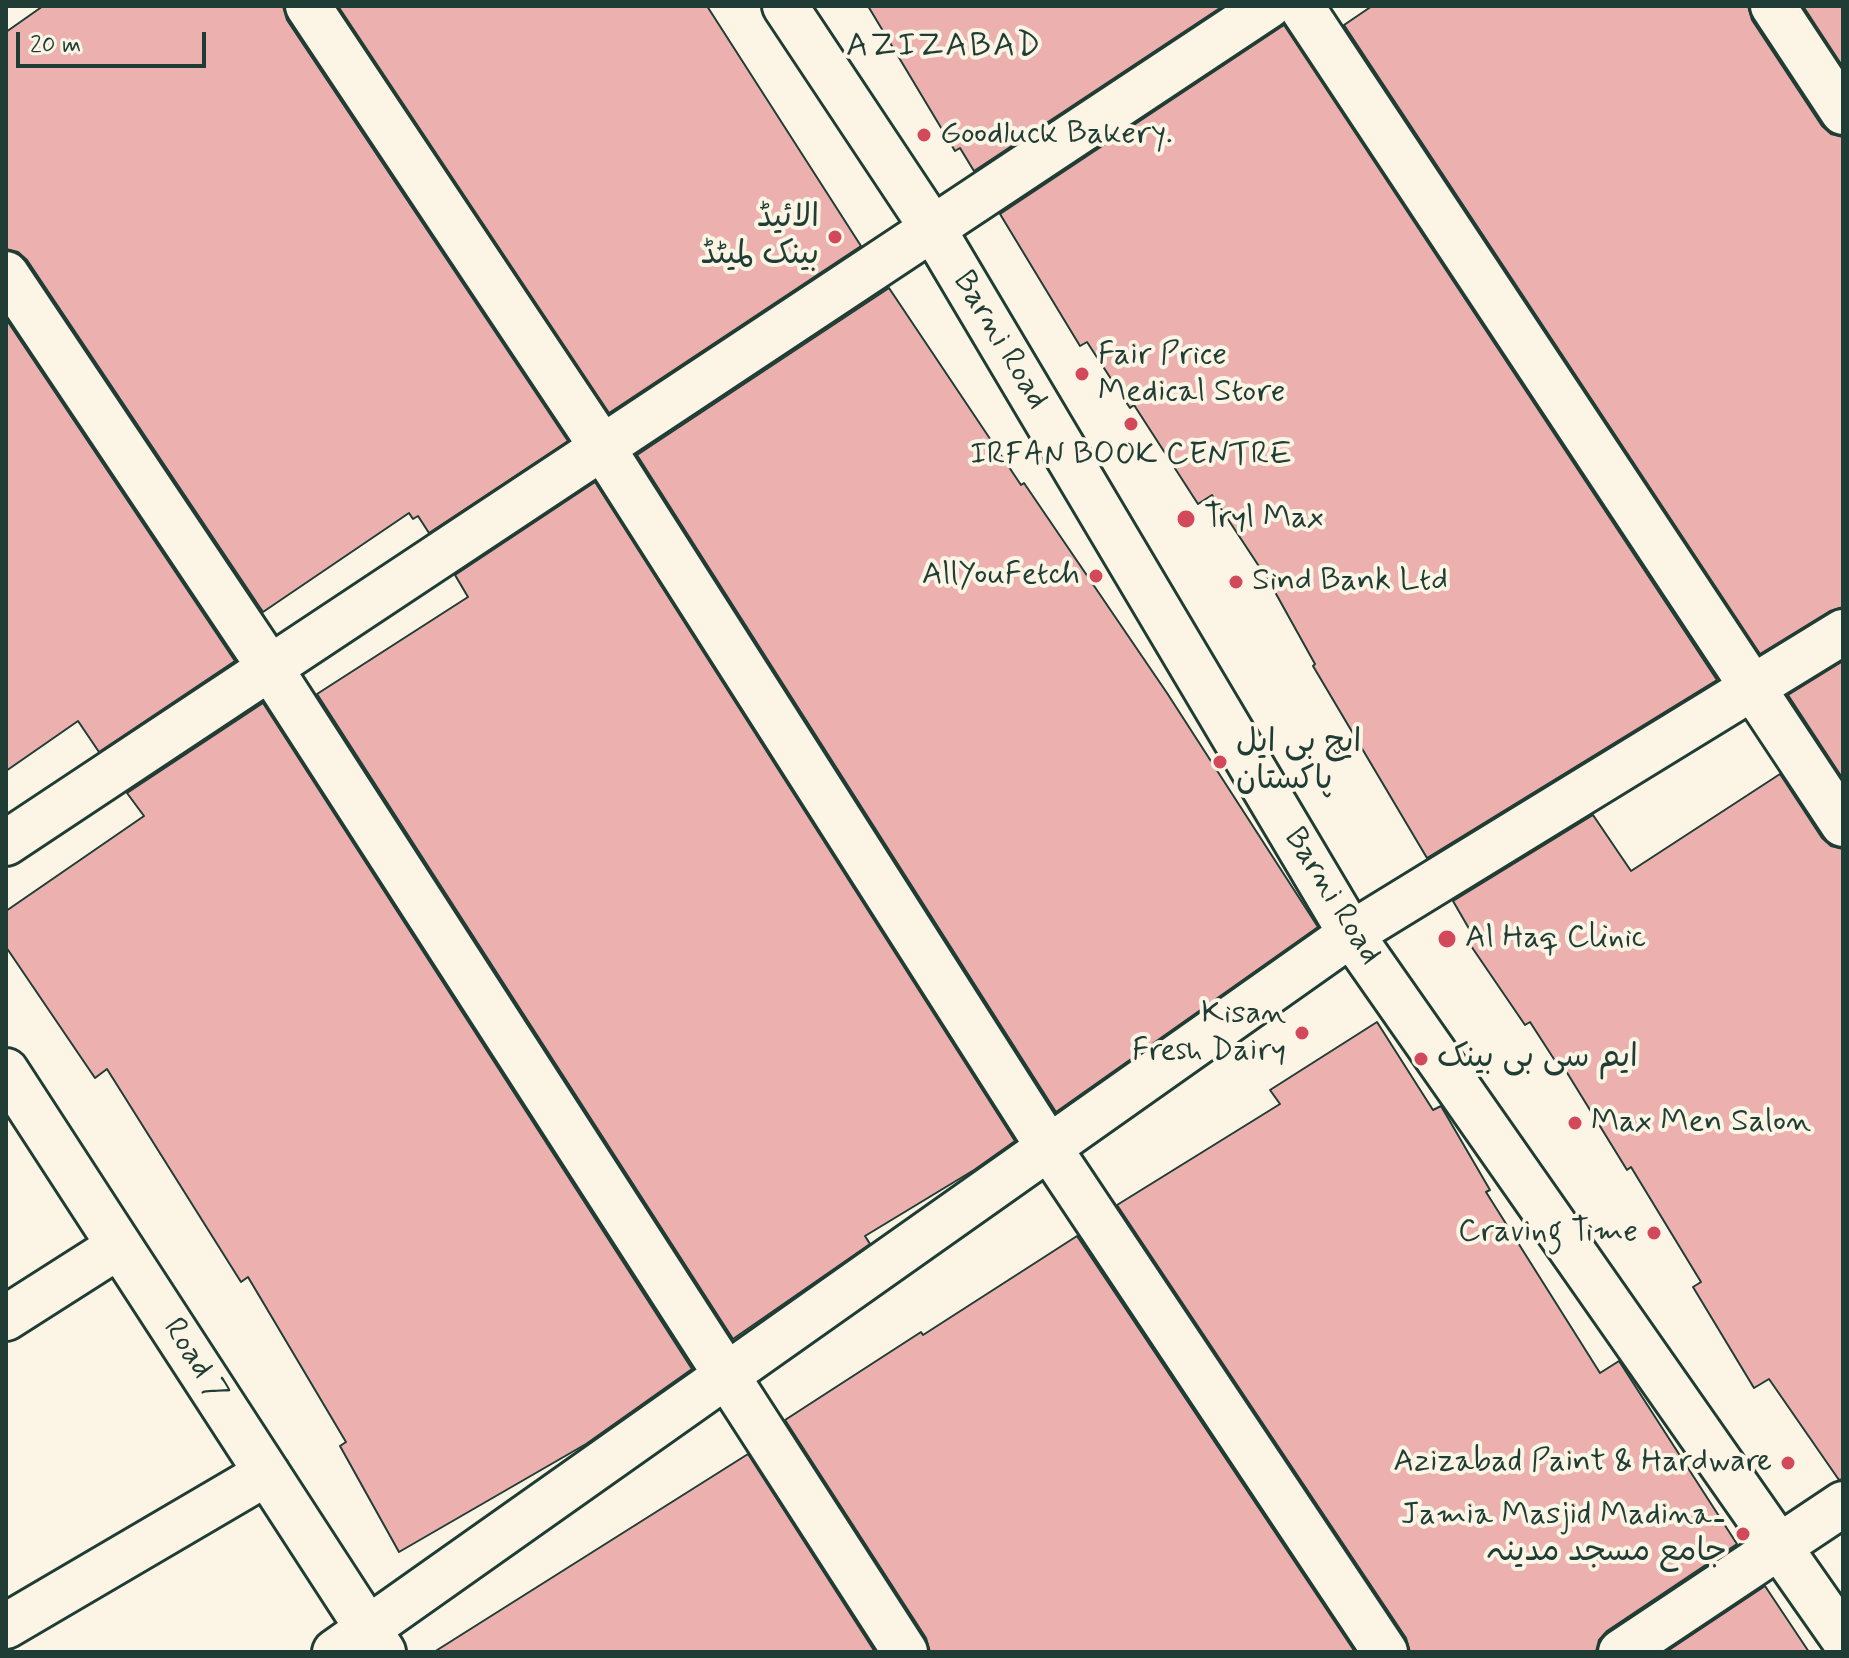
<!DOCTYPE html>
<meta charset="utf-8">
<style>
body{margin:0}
#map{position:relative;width:1849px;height:1658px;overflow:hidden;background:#fcf5e5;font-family:Mynerve,sans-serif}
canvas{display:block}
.frame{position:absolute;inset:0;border:8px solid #1f3d34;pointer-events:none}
.scale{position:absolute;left:16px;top:32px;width:190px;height:36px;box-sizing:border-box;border:4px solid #1f3d34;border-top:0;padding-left:10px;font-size:24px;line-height:28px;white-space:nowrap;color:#1f3d34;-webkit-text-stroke:6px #fcf5e5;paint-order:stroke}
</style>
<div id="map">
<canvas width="1849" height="1658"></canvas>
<div class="frame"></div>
<div class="scale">20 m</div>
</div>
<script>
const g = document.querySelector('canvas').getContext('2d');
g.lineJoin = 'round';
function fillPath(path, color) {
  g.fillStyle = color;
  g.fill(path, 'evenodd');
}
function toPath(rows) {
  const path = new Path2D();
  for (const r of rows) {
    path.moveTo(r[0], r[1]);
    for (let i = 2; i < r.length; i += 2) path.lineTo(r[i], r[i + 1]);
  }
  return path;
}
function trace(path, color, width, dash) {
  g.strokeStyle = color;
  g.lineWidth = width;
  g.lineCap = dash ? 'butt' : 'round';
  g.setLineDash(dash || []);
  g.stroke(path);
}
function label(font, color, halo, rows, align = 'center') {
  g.font = font + ' Mynerve,"Playpen Sans Arabic",sans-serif';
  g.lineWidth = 8;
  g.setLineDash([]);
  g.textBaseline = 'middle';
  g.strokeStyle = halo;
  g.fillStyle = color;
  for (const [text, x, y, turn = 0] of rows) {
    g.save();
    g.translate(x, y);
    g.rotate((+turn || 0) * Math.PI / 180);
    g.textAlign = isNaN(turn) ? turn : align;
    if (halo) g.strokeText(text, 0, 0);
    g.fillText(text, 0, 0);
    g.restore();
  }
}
const building = toPath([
 [43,6,283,6,287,20,568,441,429,533,418,516,413,519,409,513,263,612,27,260,18,252,6,249,6,32,43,6],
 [338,6,707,6,861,246,609,413,338,6],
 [868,6,1223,6,974,171,960,148,955,151,868,6],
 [1372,6,1748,6,1752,20,1822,126,1831,134,1843,137,1843,607,1830,611,1760,654,1344,25,1372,6],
 [1803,6,1843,6,1843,67,1803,6],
 [1284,25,1717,680,1427,858,1313,666,1315,664,1270,583,1212,495,1198,504,1134,405,1130,408,1087,342,1080,346,1000,214,1284,25],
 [889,288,1021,485,1024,483,1167,693,1318,927,1056,1112,637,455,889,288],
 [6,319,235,661,99,752,78,721,6,771,6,319],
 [595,482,1015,1141,974,1170,865,1236,870,1244,733,1339,317,694,468,597,455,575,595,482],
 [1843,661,1843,779,1788,695,1843,661],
 [263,703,692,1369,586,1444,399,1552,340,1446,346,1442,248,1277,241,1282,107,1069,95,1078,6,947,6,911,144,816,127,793,263,703],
 [1780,774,1822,838,1831,846,1843,849,1843,1479,1839,1480,1769,1379,1754,1388,1693,1287,1701,1282,1631,1167,1627,1170,1566,1071,1563,1073,1530,1022,1525,1025,1469,943,1475,939,1453,901,1593,815,1631,871,1780,774],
 [1377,1022,1433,1110,1441,1106,1490,1190,1486,1192,1600,1373,1619,1361,1737,1544,1607,1631,1599,1640,1596,1652,1410,1652,1406,1638,1117,1205,1280,1104,1270,1090,1377,1022],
 [1077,1236,1355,1652,930,1652,926,1638,785,1420,921,1332,923,1335,1077,1236],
 [748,1454,875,1652,434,1652,748,1454],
 [1765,1586,1809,1652,1666,1652,1765,1586]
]);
fillPath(building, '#ecb1af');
trace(building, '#1f3d34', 2);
const street = toPath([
 [308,6,602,447,1049,1148,1385,1652],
 [1301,6,1843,824],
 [1773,6,1843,112],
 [6,274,270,668,905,1652],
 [6,843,1268,6],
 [6,1071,383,1652],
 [6,1318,119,1246],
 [6,1626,267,1473],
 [335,1652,1351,934,1843,632],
 [1621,1652,1843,1504]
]);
const secondary = toPath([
 [785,6,933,229,1351,934,1843,1638]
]);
trace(street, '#1f3d34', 50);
trace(secondary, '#1f3d34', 50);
trace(street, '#fcf5e5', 44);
trace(secondary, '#fcf5e5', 44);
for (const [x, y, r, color] of [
 [924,135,8,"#d1495b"],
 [835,237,8,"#d1495b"],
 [1082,374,8,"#d1495b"],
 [1131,424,8,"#d1495b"],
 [1186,519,10,"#d1495b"],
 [1096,576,8,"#d1495b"],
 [1236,582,8,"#d1495b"],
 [1220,762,8,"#d1495b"],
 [1447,939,10,"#d1495b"],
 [1302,1033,8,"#d1495b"],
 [1421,1059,8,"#d1495b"],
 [1575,1123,8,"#d1495b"],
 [1654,1233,8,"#d1495b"],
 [1788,1463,8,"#d1495b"],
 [1743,1534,8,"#d1495b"]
]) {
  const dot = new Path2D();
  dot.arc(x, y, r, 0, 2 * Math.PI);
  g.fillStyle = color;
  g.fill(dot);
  trace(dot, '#fcf5e5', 3);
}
label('32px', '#1f3d34', '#fcf5e5', [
 ["Goodluck Bakery.",940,135],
 ["الائیڈ",819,219,"right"],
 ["بینک لمیٹڈ",819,256,"right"],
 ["Fair Price",1098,356],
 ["Medical Store",1098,393],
 ["IRFAN BOOK CENTRE",1131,456,"center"],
 ["Tryl Max",1204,519],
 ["AllYouFetch",1080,576,"right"],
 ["Sind Bank Ltd",1252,582],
 ["ایچ بی ایل",1236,744],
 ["پاکستان",1236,781],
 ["Al Haq Clinic",1465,939],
 ["Kisan",1286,1015,"right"],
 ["Fresh Dairy",1286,1052,"right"],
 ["ایم سی بی بینک",1437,1059],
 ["Max Men Salon",1591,1123],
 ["Craving Time",1638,1233,"right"],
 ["Azizabad Paint & Hardware",1772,1463,"right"],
 ["Jamia Masjid Madina۔",1727,1516,"right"],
 ["جامع مسجد مدینہ",1727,1553,"right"]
], 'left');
label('32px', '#1f3d34', '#fcf5e5', [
 ["Barni Road",999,341,59],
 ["Barni Road",1331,897,58],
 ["Road 7",194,1361,57]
]);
g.letterSpacing = '2px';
label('34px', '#1f3d34', '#fcf5e5', [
 ["AZIZABAD",944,48]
]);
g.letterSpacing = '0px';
</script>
